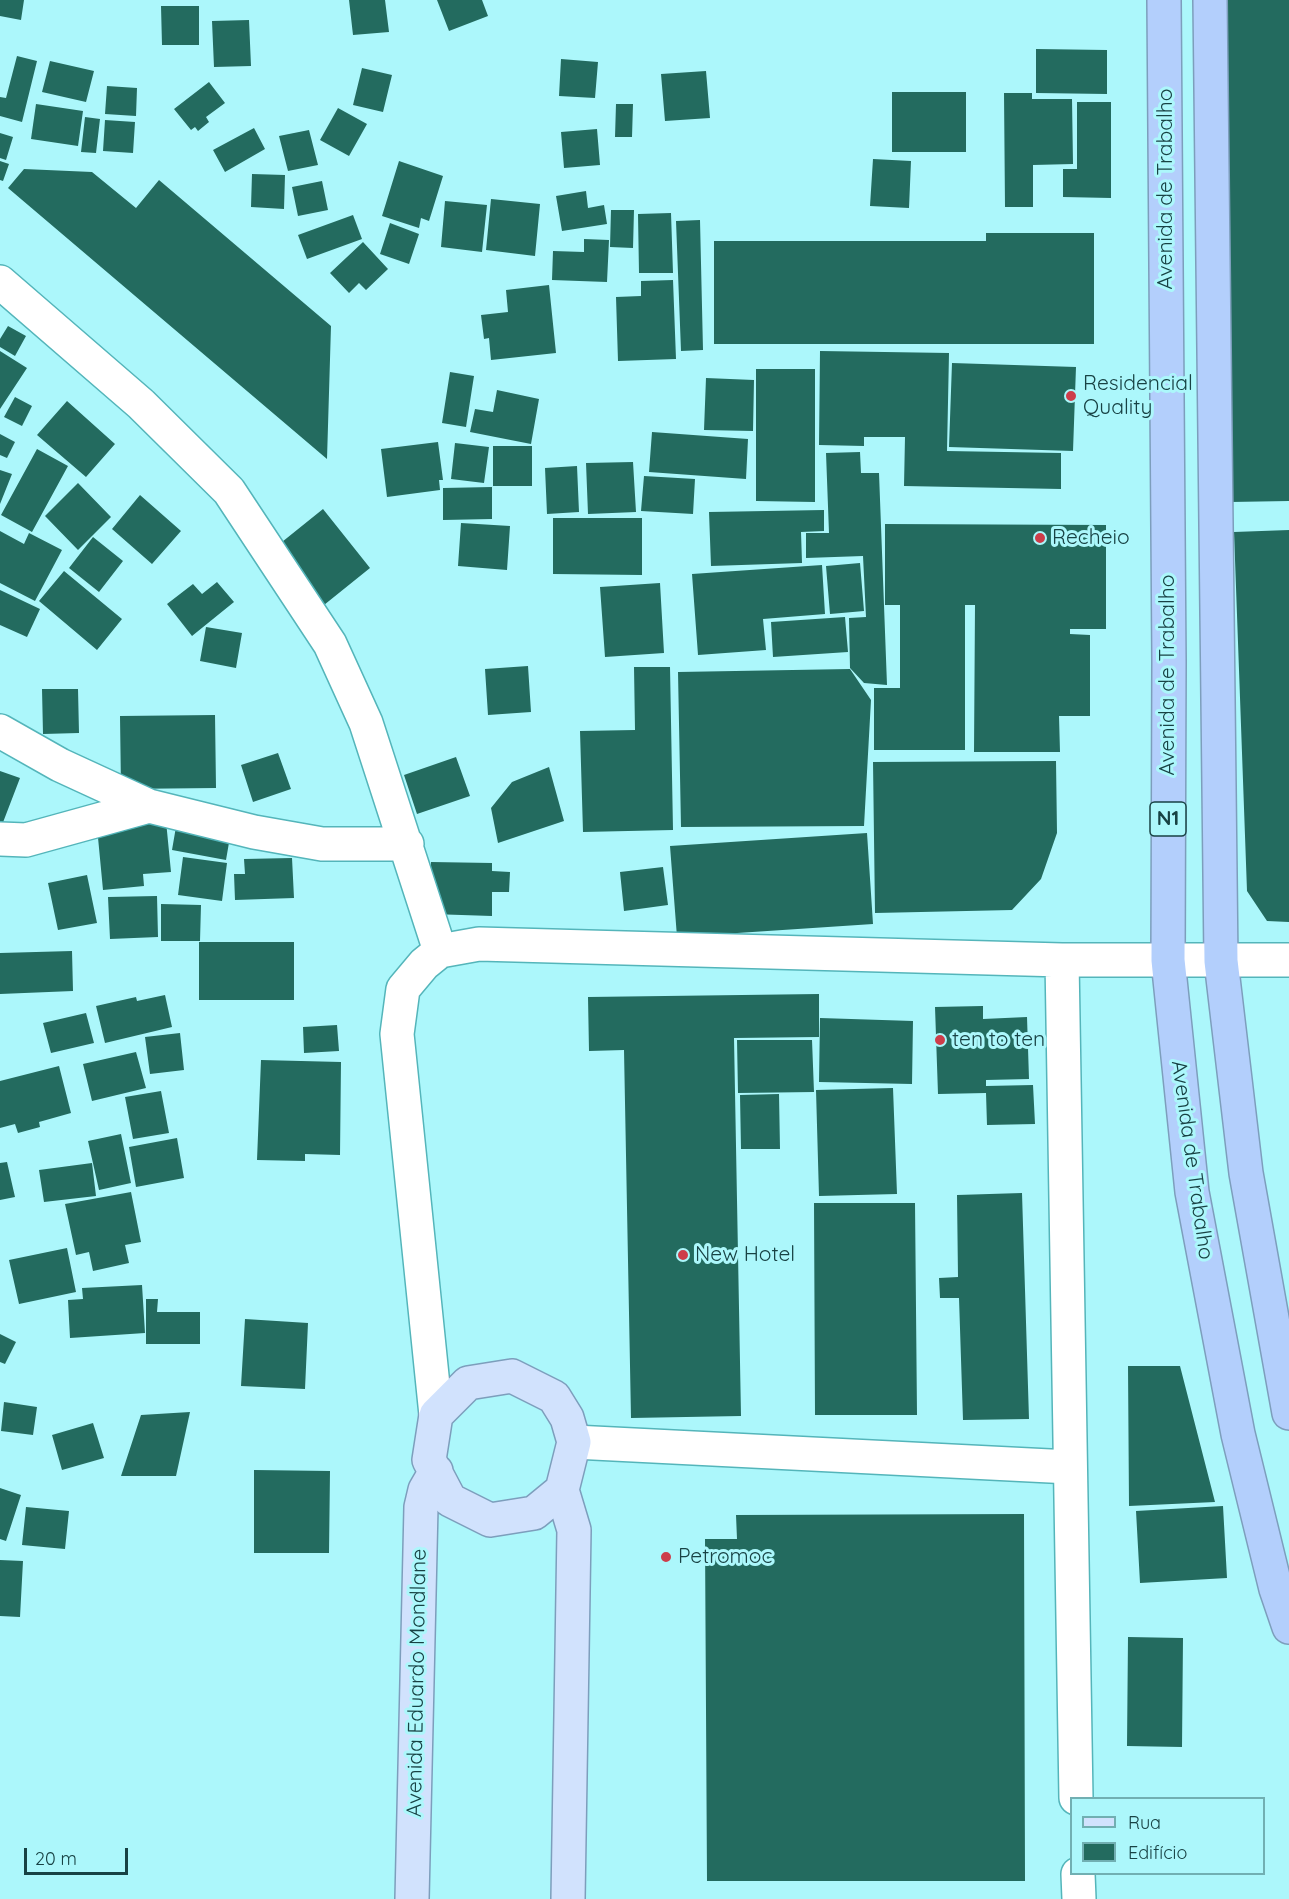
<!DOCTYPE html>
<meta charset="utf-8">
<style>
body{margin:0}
#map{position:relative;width:1289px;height:1899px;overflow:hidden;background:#acf7fb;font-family:Quicksand,sans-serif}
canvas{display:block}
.legend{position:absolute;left:1070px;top:1797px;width:195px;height:78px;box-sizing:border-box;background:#acf7fb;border:2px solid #71afb2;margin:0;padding:8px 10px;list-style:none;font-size:18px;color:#184244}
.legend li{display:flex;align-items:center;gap:12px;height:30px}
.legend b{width:30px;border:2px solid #71afb2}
.scale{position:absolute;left:24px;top:1848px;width:104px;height:27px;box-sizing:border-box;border:3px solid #184244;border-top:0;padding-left:8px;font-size:18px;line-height:21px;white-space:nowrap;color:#184244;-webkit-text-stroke:4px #acf7fb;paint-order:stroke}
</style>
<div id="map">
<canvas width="1289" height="1899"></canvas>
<ul class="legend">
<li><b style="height:8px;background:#d1e2fd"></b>Rua</li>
<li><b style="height:16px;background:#236b5f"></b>Edifício</li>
</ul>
<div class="scale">20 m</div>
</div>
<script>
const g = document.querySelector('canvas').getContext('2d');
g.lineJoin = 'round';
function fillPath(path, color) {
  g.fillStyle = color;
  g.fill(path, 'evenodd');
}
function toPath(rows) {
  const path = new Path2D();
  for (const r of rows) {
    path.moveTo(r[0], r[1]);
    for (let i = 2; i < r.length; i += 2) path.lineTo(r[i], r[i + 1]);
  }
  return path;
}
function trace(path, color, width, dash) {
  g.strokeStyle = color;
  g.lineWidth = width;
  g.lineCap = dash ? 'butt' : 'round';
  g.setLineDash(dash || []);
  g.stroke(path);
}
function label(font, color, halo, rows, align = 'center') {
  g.font = font + ' Quicksand,sans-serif';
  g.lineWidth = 6;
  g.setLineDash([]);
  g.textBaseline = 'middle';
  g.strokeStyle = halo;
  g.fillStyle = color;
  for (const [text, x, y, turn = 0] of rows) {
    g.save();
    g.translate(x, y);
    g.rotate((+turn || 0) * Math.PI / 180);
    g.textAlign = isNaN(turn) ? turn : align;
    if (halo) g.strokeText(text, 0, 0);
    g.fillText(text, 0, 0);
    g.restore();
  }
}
fillPath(toPath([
 [0,0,24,0,21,20,0,16],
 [349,0,385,0,389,32,353,35],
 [437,0,482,0,488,16,449,31],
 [1224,0,1289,0,1289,501,1230,502],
 [161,6,199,6,199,45,162,45],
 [249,20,251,66,214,67,212,21],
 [1036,49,1107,50,1107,94,1036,93],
 [17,56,37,61,22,122,0,116,0,97,6,98],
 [561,59,598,62,595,98,559,96],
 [50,61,94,71,86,102,42,92],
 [362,68,392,75,383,112,353,105],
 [706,71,710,118,665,121,661,74],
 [209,82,225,103,206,117,209,122,198,131,195,127,191,130,174,109],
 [107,86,137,88,136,116,105,114],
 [892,92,966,92,966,152,892,152],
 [1004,93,1032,93,1032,99,1072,99,1073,164,1033,165,1033,207,1005,207],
 [1077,102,1111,102,1111,198,1063,197,1063,169,1077,169],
 [36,104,83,111,78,146,31,139],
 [616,104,633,104,632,137,615,137],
 [338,108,367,124,349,156,320,140],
 [85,117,100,119,96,153,81,152],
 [105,120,135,122,133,153,103,151],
 [254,128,265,149,225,172,213,150],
 [597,129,600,165,564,168,561,132],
 [309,130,318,165,288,171,279,136],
 [0,133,13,137,6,160,0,158],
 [873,159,911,161,909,208,870,206],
 [0,161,9,164,3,181,0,180],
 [399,161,443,176,429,221,421,218,419,228,382,216],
 [24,169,92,172,136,208,159,180,331,326,327,459,8,188],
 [252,174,285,175,284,209,251,207],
 [322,181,328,210,298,216,292,187],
 [586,191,588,208,604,205,607,224,562,231,556,196],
 [491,199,540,204,535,256,486,250],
 [445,201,487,205,482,252,441,247],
 [611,210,634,210,633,248,610,247],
 [671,213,673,273,639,273,638,214],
 [353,215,362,239,307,259,298,235],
 [700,220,703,350,681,351,676,221],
 [390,223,419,234,409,264,380,254],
 [986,233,1094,233,1094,344,714,344,714,241,986,241],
 [584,239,609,240,607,282,552,280,553,251,584,252],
 [363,242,388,269,366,290,359,283,349,293,330,273],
 [673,280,676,359,618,361,616,297,641,296,641,281],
 [549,285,556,353,491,360,489,338,484,339,481,315,508,312,506,290],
 [8,326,26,336,15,356,0,347,0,339],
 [0,351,27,368,0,409],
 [820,351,949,353,947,451,1061,453,1061,489,904,486,905,437,864,437,864,446,819,445],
 [952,363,1076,367,1073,451,949,447],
 [756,369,815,369,815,502,756,501],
 [450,372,474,376,466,427,442,423],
 [706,378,754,380,753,431,704,430],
 [497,390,539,399,531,444,470,432,475,409,493,412],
 [15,397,32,406,22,426,4,417],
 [67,401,115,444,86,477,37,435],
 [652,432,748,439,746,479,649,472],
 [0,434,15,442,7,458,0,455],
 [438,442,443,480,439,480,440,490,387,497,381,449],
 [455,443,489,447,484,483,451,479],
 [493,446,532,446,532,486,493,486],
 [37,449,68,466,32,532,1,515],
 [860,452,861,473,879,473,887,685,864,683,850,668,849,618,866,617,863,556,806,558,806,533,829,533,826,453],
 [633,462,636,512,588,514,586,463],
 [577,466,579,512,547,514,545,468],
 [0,470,12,474,0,504],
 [644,476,695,479,693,514,641,511],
 [78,483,111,517,78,550,45,516],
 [492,487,492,519,443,520,443,488],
 [140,495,181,531,152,564,112,529],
 [323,509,370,568,324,605,277,546],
 [824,510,824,531,801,532,802,563,711,566,709,512],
 [553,518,642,518,642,575,553,574],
 [461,523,510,526,507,570,458,566],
 [885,524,1106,525,1106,629,1070,629,1070,634,1090,635,1090,716,1059,716,1060,752,974,752,975,605,965,605,965,750,874,750,874,688,900,688,900,605,885,605],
 [1289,530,1289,922,1267,921,1247,891,1234,532],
 [0,531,24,544,29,533,62,550,35,601,0,583],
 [93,537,123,561,99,592,69,568],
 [860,563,864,611,830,614,826,566],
 [822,565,825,614,763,619,766,650,698,655,692,574],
 [64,571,122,619,97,650,39,601],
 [217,582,234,602,192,636,167,604,193,584,202,594],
 [660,583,664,653,605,657,600,587],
 [0,590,40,609,27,637,0,625],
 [845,617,848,652,773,657,771,622],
 [206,627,242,633,236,668,200,661],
 [528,666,531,712,488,715,485,669],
 [634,667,670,667,673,830,583,832,580,731,635,730],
 [850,669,871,700,864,826,681,827,678,672],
 [42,689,78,689,79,733,43,734],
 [215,715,216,788,121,789,120,716],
 [278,753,291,789,253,802,241,765],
 [456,757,470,796,417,814,404,775],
 [1056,761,1057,833,1041,879,1012,910,875,913,873,762],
 [549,767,564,821,498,843,491,808,512,782],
 [0,771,20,778,2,825,0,825],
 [166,821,171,872,143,874,144,886,103,890,97,827],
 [177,821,231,831,226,860,172,850],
 [867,833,873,924,677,937,670,846],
 [183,857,227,863,222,901,178,895],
 [292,858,294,898,235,900,234,874,245,874,244,859],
 [431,862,492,863,492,871,510,872,509,892,492,892,492,916,431,914],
 [663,867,668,905,624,911,620,872],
 [87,875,97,923,58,930,48,883],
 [157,896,158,937,110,939,108,897],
 [161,904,201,905,200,941,161,941],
 [199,942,294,942,294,1000,199,1000],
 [72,951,73,991,0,994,0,953],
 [819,994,819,1037,734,1038,741,1416,631,1418,624,1050,589,1051,588,997],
 [165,995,172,1027,105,1043,96,1006,136,997,137,1001],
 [983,1006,983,1019,1027,1017,1029,1079,986,1080,986,1086,1033,1085,1035,1124,987,1125,986,1093,938,1094,935,1007],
 [86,1013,94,1043,51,1053,43,1023],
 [820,1018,913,1021,912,1084,819,1082],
 [337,1025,339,1051,304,1053,303,1027],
 [180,1033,184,1070,150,1074,145,1037],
 [737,1040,812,1040,814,1092,738,1093],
 [136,1052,146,1088,92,1101,83,1064],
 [261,1060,341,1062,340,1155,305,1154,305,1161,257,1160],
 [59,1066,71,1113,39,1122,40,1127,18,1133,15,1124,0,1128,0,1081],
 [893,1088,897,1194,819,1196,816,1090],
 [161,1091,169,1133,133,1139,125,1097],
 [779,1094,780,1149,741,1149,740,1095],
 [121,1134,131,1183,99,1190,88,1141],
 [177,1138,184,1178,136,1187,129,1147],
 [7,1162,15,1197,0,1200,0,1163],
 [92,1163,96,1196,44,1202,39,1170],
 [131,1192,141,1242,125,1245,129,1263,93,1271,89,1252,76,1255,65,1204],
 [1022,1193,1029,1419,963,1420,959,1298,940,1298,939,1278,958,1277,957,1195],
 [814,1203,915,1203,917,1415,815,1415],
 [67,1248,76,1292,19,1304,9,1260],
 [142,1285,145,1333,70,1338,68,1300,83,1299,82,1288],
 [146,1299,158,1299,157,1312,200,1312,200,1344,146,1344],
 [245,1319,308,1323,305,1389,241,1386],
 [0,1334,16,1342,5,1364,0,1362],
 [1128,1366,1180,1366,1215,1502,1129,1506],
 [4,1402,37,1407,33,1435,1,1431],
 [190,1412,176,1476,121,1476,141,1415],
 [93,1423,104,1458,62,1470,52,1435],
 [254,1470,330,1471,329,1553,254,1553],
 [0,1488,21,1495,6,1541,0,1539],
 [1223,1506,1227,1578,1140,1583,1136,1511],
 [26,1507,69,1511,65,1549,22,1545],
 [1024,1514,1025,1881,707,1881,705,1539,737,1539,736,1515],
 [0,1560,23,1561,20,1617,0,1616],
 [1128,1637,1183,1638,1182,1747,1127,1746]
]), '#236b5f');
const minor = toPath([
 [0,282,141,404,229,491,330,644,366,723,440,951],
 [0,731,60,765,149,806,254,832,322,844,407,844],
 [0,839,26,840,149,806],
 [1062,960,1076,1798],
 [436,1415,397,1034,403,989,424,964,440,951,479,944,1062,960,1289,960],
 [574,1442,1070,1467],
 [1078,1874,1079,1899]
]);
const major = toPath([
 [512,1376,554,1397,567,1418,574,1442,562,1490,534,1513,490,1520,450,1500,429,1460,436,1415,468,1383,512,1376],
 [562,1490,574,1530,568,1899],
 [412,1899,421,1507,425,1490,436,1471]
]);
const highway = toPath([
 [1164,0,1169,661,1168,960,1192,1192,1238,1434,1276,1589,1289,1627],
 [1210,0,1221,961,1246,1173,1289,1413]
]);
trace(minor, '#54b5ba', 36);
trace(major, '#7d9ebc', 36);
trace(highway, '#7d9ebc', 36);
trace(minor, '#fff', 33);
trace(major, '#d1e2fd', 33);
trace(highway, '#b3cffc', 33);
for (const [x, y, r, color] of [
 [1071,396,6,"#cd3d4a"],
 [1040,538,6,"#cd3d4a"],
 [940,1040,6,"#cd3d4a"],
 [683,1255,6,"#cd3d4a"],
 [666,1557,6,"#cd3d4a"]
]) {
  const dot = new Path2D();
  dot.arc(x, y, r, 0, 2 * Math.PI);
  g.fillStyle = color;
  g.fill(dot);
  trace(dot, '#acf7fb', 2);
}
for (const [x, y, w] of [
 [1168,819,36]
]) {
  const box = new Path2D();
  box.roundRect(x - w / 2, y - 17, w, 34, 4.5);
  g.fillStyle = '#acf7fb';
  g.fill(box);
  trace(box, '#184244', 1.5);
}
label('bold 20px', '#184244', null, [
 ["N1",1168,819]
]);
label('21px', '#184244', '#acf7fb', [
 ["Avenida de Trabalho",1166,189,-90],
 ["Avenida de Trabalho",1168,675,-90],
 ["Avenida de Trabalho",1192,1160,82],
 ["Avenida Eduardo Mondlane",417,1683,-89]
]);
label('21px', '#184244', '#acf7fb', [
 ["Residencial",1083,384],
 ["Quality",1083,408],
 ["Recheio",1052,538],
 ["ten to ten",952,1040],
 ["New Hotel",695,1255],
 ["Petromoc",678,1557]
], 'left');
</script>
